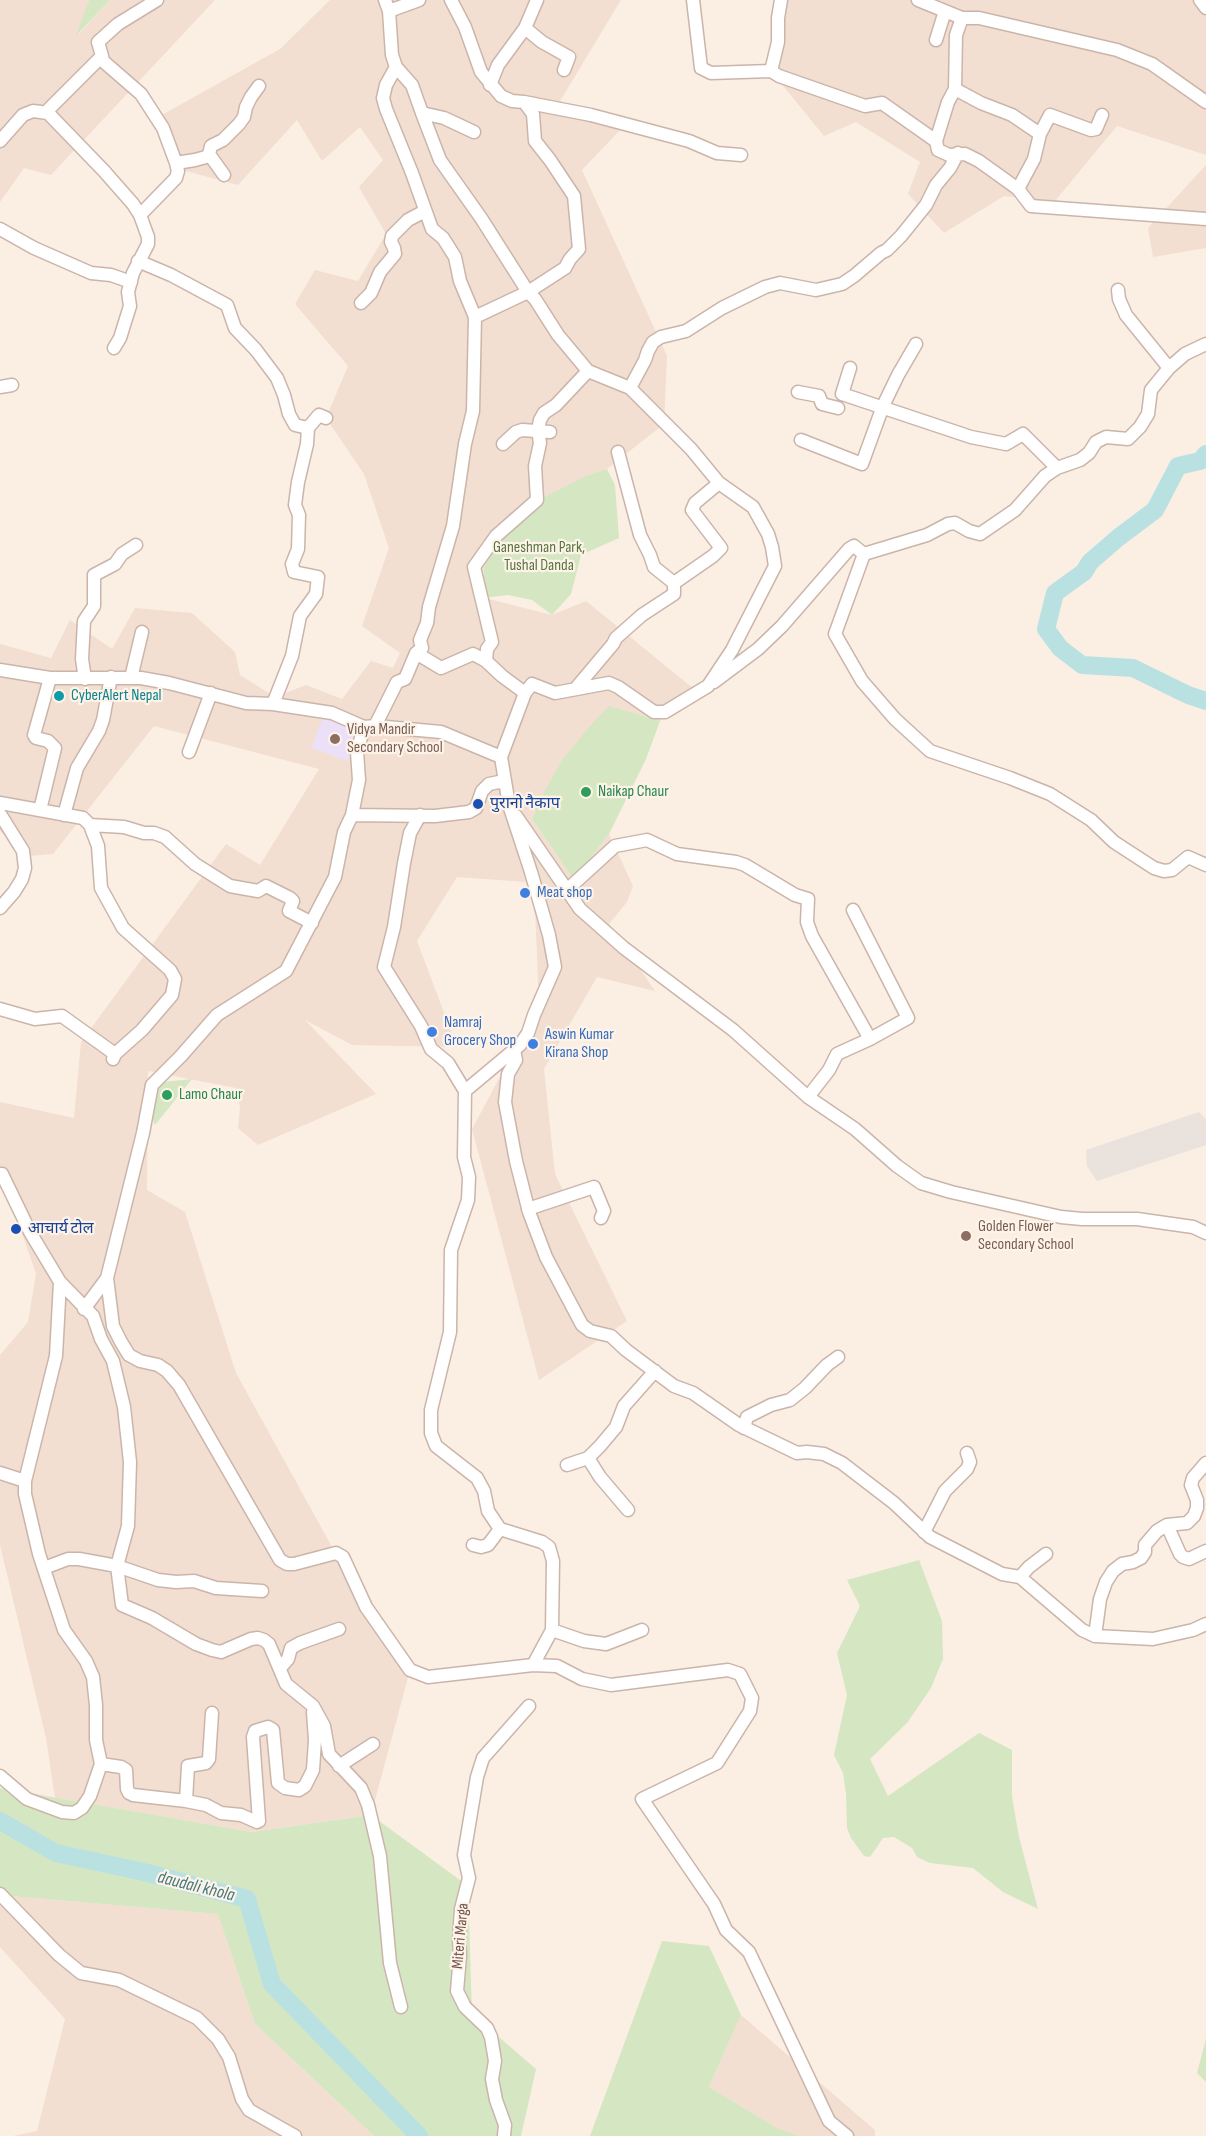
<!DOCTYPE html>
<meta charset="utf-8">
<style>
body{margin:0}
canvas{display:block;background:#fbeee3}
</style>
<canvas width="1206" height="2136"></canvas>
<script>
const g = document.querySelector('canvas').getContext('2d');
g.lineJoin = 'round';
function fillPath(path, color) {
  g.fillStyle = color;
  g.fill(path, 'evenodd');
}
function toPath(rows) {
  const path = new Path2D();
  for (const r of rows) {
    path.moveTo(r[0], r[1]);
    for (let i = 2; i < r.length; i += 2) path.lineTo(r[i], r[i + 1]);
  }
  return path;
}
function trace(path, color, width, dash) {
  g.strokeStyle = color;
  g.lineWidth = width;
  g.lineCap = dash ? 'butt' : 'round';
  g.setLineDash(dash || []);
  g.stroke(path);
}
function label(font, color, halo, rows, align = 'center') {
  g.font = font + ' "Sofia Sans Condensed","Noto Sans Devanagari",sans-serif';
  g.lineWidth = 4.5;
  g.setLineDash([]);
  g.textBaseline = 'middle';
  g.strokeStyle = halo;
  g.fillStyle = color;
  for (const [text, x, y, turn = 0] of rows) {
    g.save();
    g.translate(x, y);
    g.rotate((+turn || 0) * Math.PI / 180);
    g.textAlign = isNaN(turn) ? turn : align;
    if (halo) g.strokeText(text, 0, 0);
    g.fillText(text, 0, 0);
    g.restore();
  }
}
fillPath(toPath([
 [0,0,89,0,78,35,110,0,215,0,51,175,24,168,0,202],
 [330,0,621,0,560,101,625,125,582,170,667,356,664,424,607,469,588,475,503,536,484,567,481,597,552,615,586,601,694,689,660,721,609,707,532,819,572,877,582,869,609,834,633,886,627,902,609,924,655,991,597,977,544,1069,555,1174,627,1321,539,1380,472,1129,539,1004,534,885,540,883,457,877,417,941,457,1047,352,1045,305,1020,376,1094,258,1145,238,1128,240,1108,236,1088,148,1071,147,1190,185,1212,236,1373,332,1547,410,1670,371,1815,252,1832,55,1798,46,1738,0,1545,0,1355,28,1322,36,1274,2,1175,0,1174,0,1102,74,1118,81,1042,226,844,260,865,319,769,154,726,53,854,30,856,0,831,0,644,51,658,70,620,112,649,135,608,192,613,235,652,240,675,275,697,306,685,342,699,371,661,393,668,400,653,362,626,389,548,364,474,326,418,348,366,295,304,315,270,358,281,386,234,359,187,383,160,360,127,322,161,297,120,238,185,182,170,160,116,280,49],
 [788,0,1206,0,1206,155,1117,126,1055,201,1004,196,944,233,908,194,920,162,856,122,824,136,771,71],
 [1206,165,1206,248,1153,257,1148,228],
 [0,1895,219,1914,255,2024,374,2136,13,2136,37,2131,65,2019,0,1947],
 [741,2015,875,2130,875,2136,800,2136,779,2129,709,2087]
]), '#f2dfd1');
fillPath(toPath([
 [1199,1112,1206,1119,1206,1145,1097,1181,1087,1166,1086,1150]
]), '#eae2dd');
fillPath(toPath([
 [323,718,356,730,348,761,311,748]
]), '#ebe0f7');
fillPath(toPath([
 [89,0,110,0,76,36],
 [607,469,615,485,619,538,581,555,571,594,552,615,532,600,508,595,483,598,484,567,503,536,537,501,588,475],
 [609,706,660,721,646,759,609,834,582,869,572,877,532,819,543,794,562,760,590,726],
 [192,1079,155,1125,148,1108,163,1082],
 [919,1560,942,1621,943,1659,931,1688,907,1723,870,1759,888,1796,979,1733,1012,1750,1012,1797,1019,1837,1038,1909,1003,1892,973,1868,930,1863,917,1857,912,1848,894,1837,883,1838,870,1857,864,1856,851,1838,847,1828,846,1794,843,1773,834,1755,847,1695,837,1653,860,1606,847,1580],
 [0,1788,252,1832,371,1815,468,1886,472,2014,536,2069,521,2136,374,2136,255,2024,218,1914,0,1895],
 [662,1941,709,1946,741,2015,709,2087,779,2129,800,2136,590,2136],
 [1206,2039,1206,2082,1197,2073]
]), '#d5e7c2');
trace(toPath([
 [1206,454,1200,461,1178,466,1155,510,1119,537,1090,562,1084,572,1055,593,1046,629,1060,648,1082,665,1133,668,1188,695,1206,701],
 [0,1821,56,1853,148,1873,247,1899,272,1984,419,2136]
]), '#b9e1e2', 18);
const minor = toPath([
 [385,0,389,11,392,55,396,67,412,85,422,113,444,118,474,132],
 [451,0,465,27,481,72,501,96,512,101,524,102,533,114,535,141,550,160,574,196,579,249,570,259,565,268,528,292,475,317],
 [693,0,701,68,711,73,771,71,778,42,778,18,781,0],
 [918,0,962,18,979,18,1117,50,1152,64,1206,102],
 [1200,0,1206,8],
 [389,11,419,0],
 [525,28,542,42,569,57,564,70],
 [936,40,945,11],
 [102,56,98,42,118,24,157,0],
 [771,71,779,76,865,106,882,103,936,141,938,150,949,155,965,154,979,161,1018,189,1031,206,1206,219],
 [490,85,498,65,525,28,537,0],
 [955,89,956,35,962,18],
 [524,102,591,115,689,141,717,153,741,155],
 [48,113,104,171,133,204,140,215],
 [422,113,440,160,481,218,528,292,535,299,558,335,588,371,630,388,691,449,719,483,753,507,768,534,772,547,775,566,732,650,708,686,665,712,654,712,618,687,609,683,555,693,532,684,525,693,501,757],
 [0,141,23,115,33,111,48,113,49,109,102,56,103,61,141,94,163,128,176,163,195,160,206,157,209,154,224,175],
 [936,141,948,102,955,89,981,103,1012,115,1040,134,1050,115,1091,130,1096,129,1102,115],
 [209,154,211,146,223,140,239,124,244,117,246,107,251,97,259,86],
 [1018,189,1034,159,1040,134],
 [0,229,34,248,91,273,111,275,131,282],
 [138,261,171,275,227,305,235,328,256,350,277,378,284,395,289,414,295,425,308,428],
 [1118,290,1119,299,1126,315,1169,368],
 [361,303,371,293,380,272,395,254,394,248,391,242,392,236,408,220,425,211],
 [114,348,120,338,130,306,128,292,133,273,148,244,148,237,140,215,176,178,178,171,176,163],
 [850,368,842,394,971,437,1006,444,1023,434,1057,468],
 [0,387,12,385],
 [630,388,645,360,648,351,653,342,661,337,686,331,722,308,765,287,780,283,816,290,842,284,854,276,881,253,887,250,901,236,926,205,936,185,950,168,958,153],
 [798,392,819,396,822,404,838,408],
 [801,440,862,464,883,406,898,375,916,344],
 [503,444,516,432,522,430,550,432],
 [864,554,927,535,948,524,955,523,969,531,980,534,1015,510,1045,476,1057,468,1080,460,1089,453,1096,442,1106,437,1128,439,1140,427,1148,414,1151,390,1169,368,1185,354,1206,344],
 [674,583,713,556,721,548,692,510,695,503,719,483],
 [416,653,441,668,473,654,486,661],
 [0,670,50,678,141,678,169,683,246,703,273,704,332,713,364,727,375,726,441,732,501,757,509,805,531,872,549,935,555,967,534,1015,528,1033,520,1045,465,1091,464,1157,469,1177,468,1200,451,1250,450,1332,431,1410,431,1433,436,1446,477,1478,484,1491,488,1511,500,1529,542,1542,549,1547,553,1561,552,1630,533,1665],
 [131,678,142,632],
 [85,679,82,659,84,621,94,606,94,575,115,564,122,554,136,545],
 [714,682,758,649,782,626,849,549,854,546,864,554,835,634,862,681,895,719,930,751,1010,778,1050,794,1091,820,1114,842,1154,868,1164,871,1172,870,1188,857,1206,865],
 [576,688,613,644,616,638,642,615,674,594,674,583,654,567,650,555,640,535,618,452],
 [525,693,502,676,486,661,487,649,492,642,474,567,496,536,537,500,535,466,540,443,538,430,540,420,544,413,556,405,588,371],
 [273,704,292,656,300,616,316,594,318,577,294,572,292,564,298,549,299,515,295,505,298,482,307,444,308,428,319,415,326,418],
 [375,726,397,682,405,679,416,653,422,648,420,640,427,623,429,607,453,526,465,444,473,411,475,317,460,281,455,257,443,238,432,229,412,173,386,109,383,98,386,85,396,67],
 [189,752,211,693],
 [0,803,83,818,90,825,98,846,101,888,123,928,170,970,175,979,172,995,142,1030,115,1054,113,1059],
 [40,810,55,748,48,741,36,738,34,735,50,678],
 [0,814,23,851,25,868,22,879,14,892,0,908],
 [64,815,77,768,99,731,103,720,111,677],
 [352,815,435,816,469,812,476,808,482,791,489,784,504,781],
 [420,815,410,833,404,863,394,927,384,967,421,1026,431,1049,448,1063,465,1091],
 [516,816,580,909,597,924,624,948,733,1030,808,1097,855,1129,897,1166,921,1183,951,1192,1061,1217,1082,1219,1137,1219,1193,1227,1206,1233],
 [90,825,124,827,144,833,154,833,165,837,195,864,230,886,258,891,266,886,290,898,293,901,289,911,312,923],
 [568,889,615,846,647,840,677,854,736,862,745,865,795,895,808,899,807,922,812,936,870,1039,837,1054,829,1070,808,1097],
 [853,910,908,1018,870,1039],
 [0,1009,35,1019,62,1016,115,1054],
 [514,1050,516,1060,508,1074,505,1102,516,1161,529,1212,546,1257,582,1325,590,1331,611,1336,626,1350,674,1386,693,1393,739,1425,797,1453,807,1452,824,1454,842,1463,894,1503,930,1537,1002,1574,1020,1577,1082,1630,1095,1636,1153,1639,1193,1630,1206,1624],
 [0,1174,2,1174,30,1232,60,1282,93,1316,101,1339,113,1361,124,1407,130,1462,128,1526,117,1566,122,1605,152,1618,196,1644,212,1650,221,1652,251,1639,258,1638,264,1640,269,1644,286,1684,313,1706,324,1726,329,1754,361,1788,368,1805,380,1856,390,1963,401,2007],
 [528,1209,594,1187,604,1211,601,1218],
 [107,1278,113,1326,121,1342,129,1355,140,1361,158,1365,167,1371,179,1385,280,1560,287,1564,294,1564,336,1553,343,1557,366,1607,410,1670,428,1677,533,1665,557,1666,582,1679,611,1685,728,1670,740,1674,752,1698,750,1711,717,1763,642,1799,714,1904,726,1930,749,1952,829,2121,847,2136],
 [84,1309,107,1278,143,1133,152,1085,181,1056,217,1015,286,971,335,877,344,832,352,815,359,780,357,752,364,727],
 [744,1428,747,1417,771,1405,790,1400,805,1388,827,1365,838,1357],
 [588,1458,600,1477,628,1510],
 [567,1465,588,1458,600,1446,616,1427,624,1406,655,1371],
 [0,1473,25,1481],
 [1167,1525,1180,1554,1183,1557,1189,1559,1206,1551],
 [924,1532,945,1491,967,1469,970,1462,967,1453],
 [473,1545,481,1547,488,1545,500,1529],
 [44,1568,68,1559,79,1559,117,1566,158,1580,176,1582,194,1581,216,1588,262,1591],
 [1020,1577,1029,1567,1046,1554],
 [552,1630,584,1641,606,1644,642,1630],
 [1095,1636,1100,1599,1106,1582,1113,1571,1122,1564,1133,1562,1141,1558,1145,1552,1145,1545,1157,1531,1167,1525,1187,1523,1194,1516,1197,1508,1197,1500,1191,1485,1193,1478,1206,1463],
 [280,1668,288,1659,291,1648,300,1643,339,1629],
 [101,1764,121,1767,126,1770,127,1789,129,1793,133,1795,186,1801,206,1805,221,1813,241,1815,257,1822,259,1821,253,1737,255,1731,268,1727,273,1730,278,1783,285,1788,299,1790,305,1786,313,1770,315,1740,313,1712],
 [339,1766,373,1744],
 [0,1776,27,1799,62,1812,74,1813,82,1808,90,1796,101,1764,96,1740,96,1705,93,1677,86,1661,64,1630,39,1554,25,1494,25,1481,56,1356,60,1282],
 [186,1801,188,1766,206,1763,209,1759,212,1713],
 [0,1894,59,1955,81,1973,119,1980,197,2018,218,2039,229,2057,242,2099,249,2110,295,2136],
 [504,2136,505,2125,496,2100,492,2079,495,2061,491,2037,487,2028,465,2007,457,1991,460,1956,459,1940,461,1909,469,1878,464,1855,477,1777,483,1758,529,1706]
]);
trace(minor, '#cbb5aa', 15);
trace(minor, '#fff', 12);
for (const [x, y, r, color] of [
 [59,696,6,"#0f9aa8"],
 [335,739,6,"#8d6e63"],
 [586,792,6,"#2e9e5b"],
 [478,804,6,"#1a4fb4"],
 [525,893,6,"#3f7fe0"],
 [432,1032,6,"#3f7fe0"],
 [533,1044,6,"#3f7fe0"],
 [167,1095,6,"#2e9e5b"],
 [16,1229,6,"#1a4fb4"],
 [966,1236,6,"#8d6e63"]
]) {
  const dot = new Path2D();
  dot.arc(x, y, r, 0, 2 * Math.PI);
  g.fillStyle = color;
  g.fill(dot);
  trace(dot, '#fef3e8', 2);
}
label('16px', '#587643', '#fef3e8', [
 ["Ganeshman Park,",539,548],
 ["Tushal Danda",539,566]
]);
label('16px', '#0d838f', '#fef3e8', [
 ["CyberAlert Nepal",71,696]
], 'left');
label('16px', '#785e54', '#fef3e8', [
 ["Vidya Mandir",347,730],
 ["Secondary School",347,748],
 ["Golden Flower",978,1227],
 ["Secondary School",978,1245]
], 'left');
label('16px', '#27864d', '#fef3e8', [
 ["Naikap Chaur",598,792],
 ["Lamo Chaur",179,1095]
], 'left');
label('16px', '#164399', '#fef3e8', [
 ["पुरानो नैकाप",490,804],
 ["आचार्य टोल",28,1229]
], 'left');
label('16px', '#366cbe', '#fef3e8', [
 ["Meat shop",537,893],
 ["Namraj",444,1023],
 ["Grocery Shop",444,1041],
 ["Aswin Kumar",545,1035],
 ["Kirana Shop",545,1053]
], 'left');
label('16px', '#71544b', '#fef3e8', [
 ["Miteri Marga",461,1936,-85]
]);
label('italic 18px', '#43797c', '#fef3e8', [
 ["daudali khola",196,1887,14]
]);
</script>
